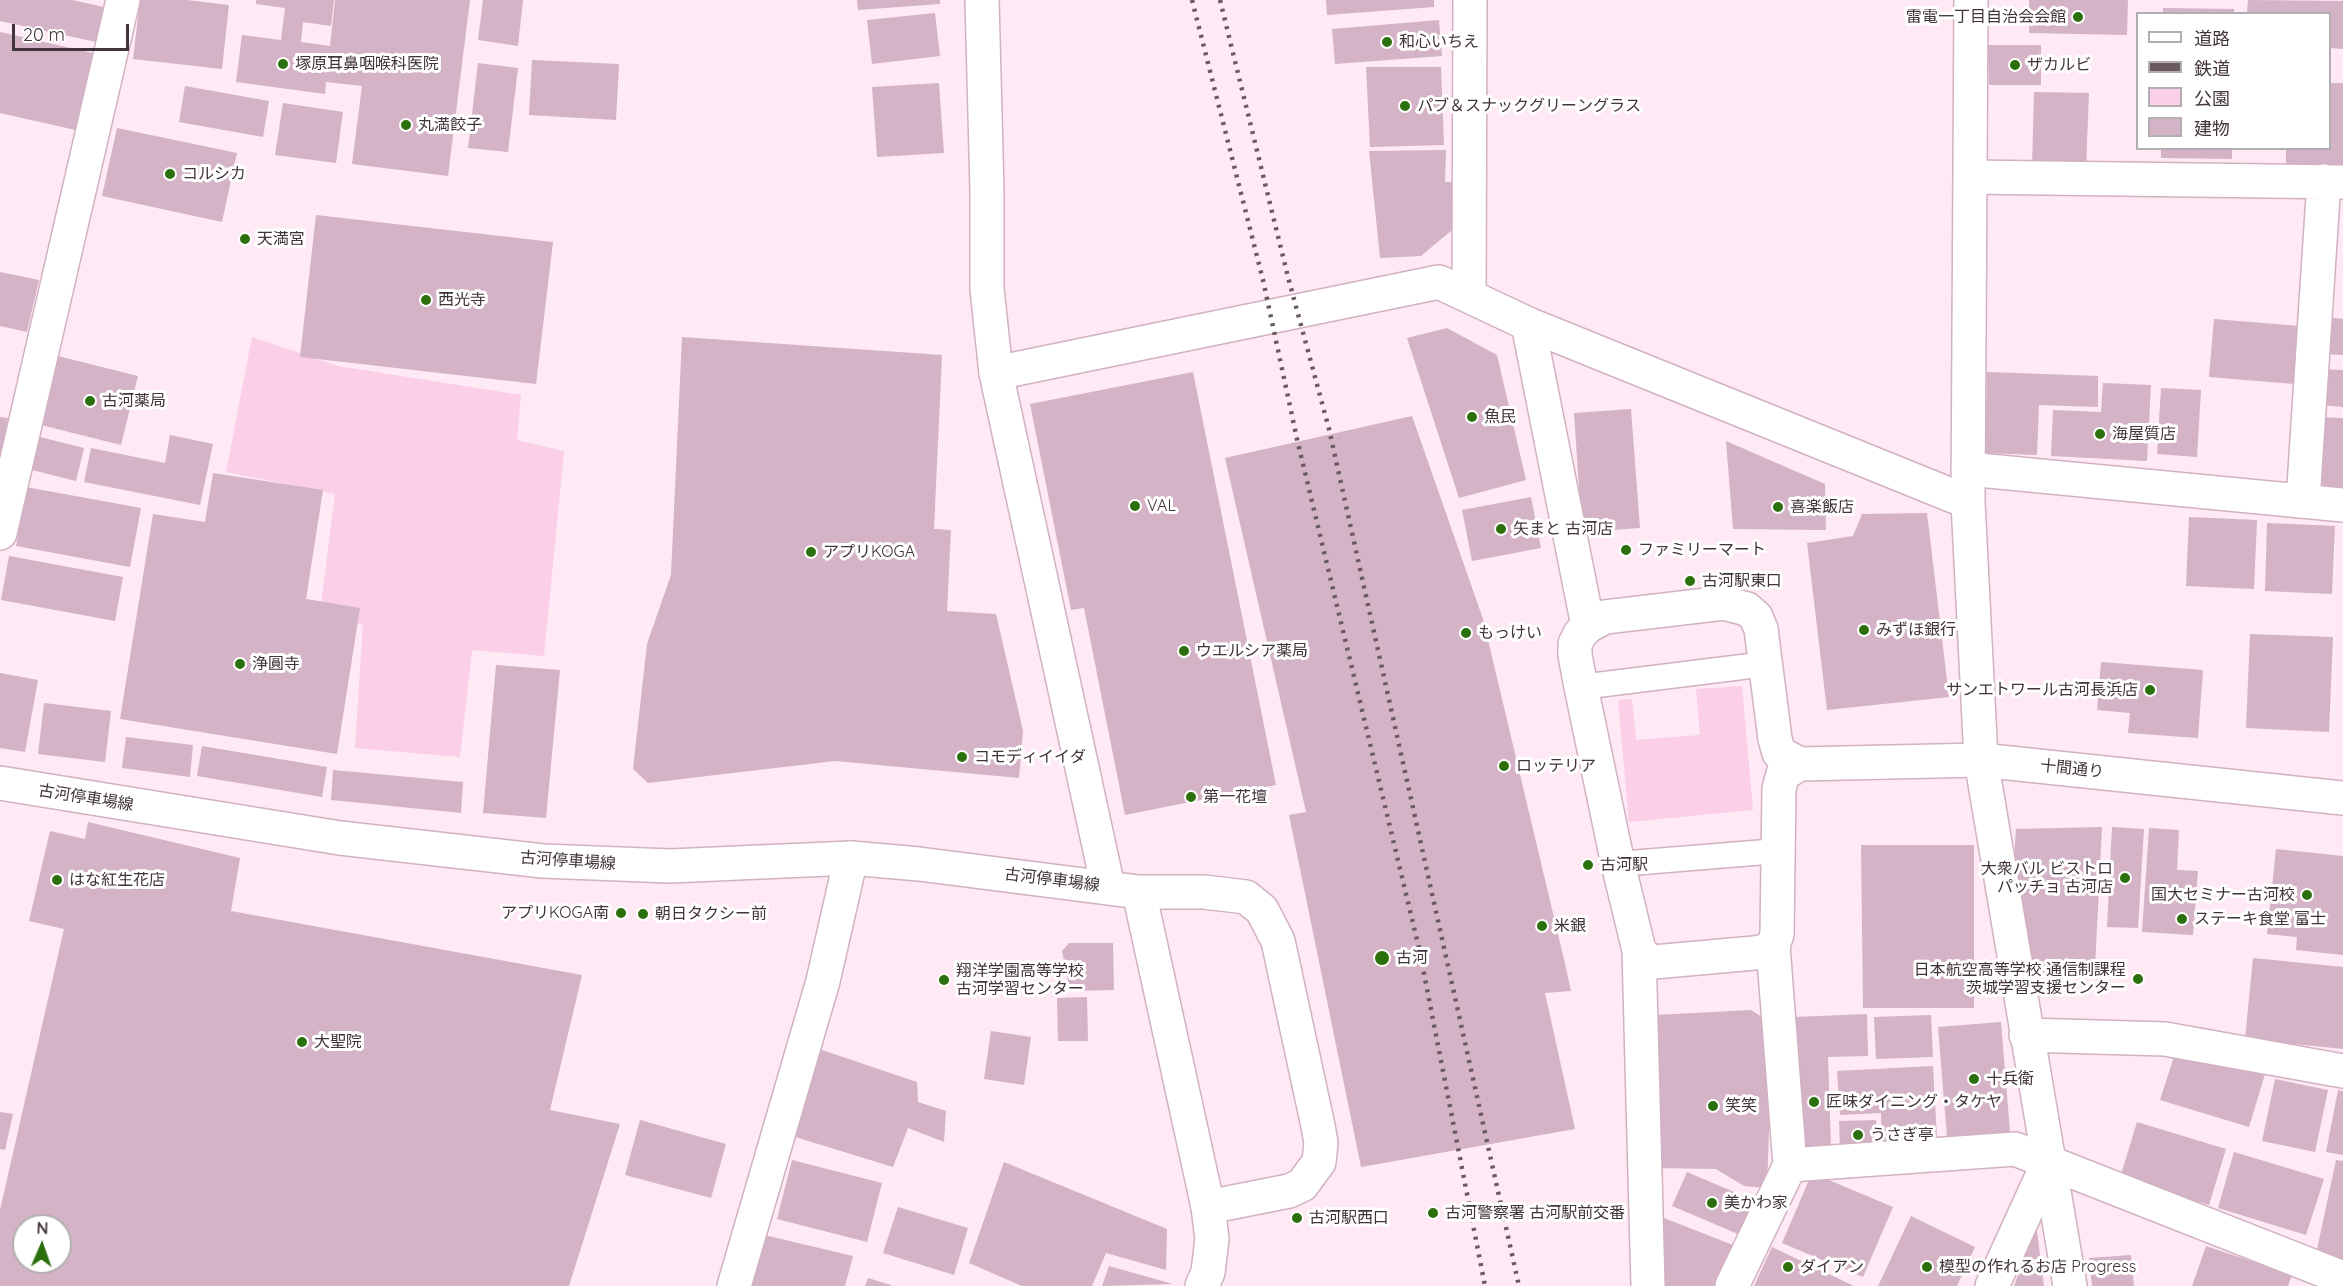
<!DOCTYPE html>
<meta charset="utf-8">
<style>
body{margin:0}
#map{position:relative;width:2343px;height:1286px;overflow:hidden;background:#fee9f4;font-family:Quicksand,"Noto Sans JP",sans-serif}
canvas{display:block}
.legend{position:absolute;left:2136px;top:12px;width:195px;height:138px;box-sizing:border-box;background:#fff;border:2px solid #b3aeb1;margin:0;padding:8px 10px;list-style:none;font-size:18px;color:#41343b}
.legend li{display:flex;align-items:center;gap:12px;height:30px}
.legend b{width:30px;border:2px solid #b3aeb1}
.north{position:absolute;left:12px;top:1214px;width:60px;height:60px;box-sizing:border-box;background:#fff;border:2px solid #b3aeb1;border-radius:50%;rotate:2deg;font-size:16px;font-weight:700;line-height:24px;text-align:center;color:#41343b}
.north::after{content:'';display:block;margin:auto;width:21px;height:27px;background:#2c700e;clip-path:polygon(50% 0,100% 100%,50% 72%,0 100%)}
.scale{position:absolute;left:12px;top:24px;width:117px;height:27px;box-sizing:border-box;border:3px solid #41343b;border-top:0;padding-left:8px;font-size:18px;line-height:21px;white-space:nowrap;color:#41343b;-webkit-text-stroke:4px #fff;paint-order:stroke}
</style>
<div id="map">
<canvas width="2343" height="1286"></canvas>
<ul class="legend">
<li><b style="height:8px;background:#fff"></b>道路</li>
<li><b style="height:8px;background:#695a62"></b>鉄道</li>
<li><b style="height:16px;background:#facfe7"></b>公園</li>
<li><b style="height:16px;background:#d3b3c5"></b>建物</li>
</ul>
<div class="north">N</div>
<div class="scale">20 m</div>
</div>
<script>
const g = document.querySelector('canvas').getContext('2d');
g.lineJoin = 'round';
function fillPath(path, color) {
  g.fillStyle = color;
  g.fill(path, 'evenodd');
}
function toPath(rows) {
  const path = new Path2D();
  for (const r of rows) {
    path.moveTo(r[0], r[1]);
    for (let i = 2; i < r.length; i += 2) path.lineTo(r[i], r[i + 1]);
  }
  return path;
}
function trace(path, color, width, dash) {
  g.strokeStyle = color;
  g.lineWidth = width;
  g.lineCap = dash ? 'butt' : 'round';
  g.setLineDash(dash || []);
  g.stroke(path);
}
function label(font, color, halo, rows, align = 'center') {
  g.font = font + ' Quicksand,"Noto Sans JP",sans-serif';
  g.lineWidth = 6;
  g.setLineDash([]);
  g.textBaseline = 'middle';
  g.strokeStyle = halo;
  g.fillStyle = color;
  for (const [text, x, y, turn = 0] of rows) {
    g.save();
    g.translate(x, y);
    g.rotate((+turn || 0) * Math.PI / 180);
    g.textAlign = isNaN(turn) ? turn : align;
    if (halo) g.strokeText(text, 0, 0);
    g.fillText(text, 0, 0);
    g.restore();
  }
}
fillPath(toPath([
 [252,337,338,366,521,395,517,440,564,451,544,656,472,650,460,757,355,748,363,625,320,614,335,494,226,472],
 [1742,686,1753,810,1629,822,1618,700,1632,699,1636,740,1700,735,1696,689]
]), '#facfe7');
fillPath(toPath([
 [0,0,72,0,104,7,96,42,0,21],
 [140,0,187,0,229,5,222,69,133,59],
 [256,0,334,0,331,26,303,22,301,42,330,46,335,0,470,0,448,176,352,164,362,86,326,82,325,94,236,82,242,35,281,40,285,8,256,4],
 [483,0,523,0,518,46,478,40],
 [857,0,940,0,940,4,858,10],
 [1326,0,1434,0,1434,7,1327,15],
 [2029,0,2128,0,2127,35,2029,33],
 [2248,0,2343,1,2343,49,2330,48,2330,14,2247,14],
 [2163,8,2234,9,2234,14,2163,14],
 [935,13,940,56,872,64,867,20],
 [1439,20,1442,56,1335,64,1332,29],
 [0,32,97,54,80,131,0,113],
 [1988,45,2041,45,2041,85,1989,85],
 [532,60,619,64,616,120,529,115],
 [478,63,518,68,508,152,468,148],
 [1366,67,1441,67,1444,145,1370,147],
 [939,83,944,153,877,157,872,87],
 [2330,83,2343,83,2343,166,2286,165,2286,148,2330,148],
 [185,86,269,101,263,137,179,122],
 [2034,92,2089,93,2086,169,2032,167],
 [283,103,343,112,336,163,275,155],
 [117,128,237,153,222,222,102,196],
 [2161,148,2232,148,2232,159,2161,158],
 [1446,150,1445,182,1460,182,1452,230,1421,256,1380,258,1369,151],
 [316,215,553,242,536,384,300,357],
 [0,272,39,280,27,332,0,326],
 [2326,317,2343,319,2343,355,2324,354],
 [2214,319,2300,326,2294,384,2209,377],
 [1447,328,1497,355,1526,480,1459,498,1407,338],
 [682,337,942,355,934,529,951,530,947,611,996,614,1023,731,1019,778,835,761,648,783,633,769,647,644,671,575],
 [58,356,138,376,121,445,41,425],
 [2322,369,2343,370,2343,407,2319,405],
 [1193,372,1276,785,1125,815,1084,608,1071,610,1030,404],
 [1987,372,2098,376,2098,407,2039,405,2037,455,1985,453],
 [2103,383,2151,385,2147,461,2051,456,2053,410,2101,412],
 [2161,388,2201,390,2197,457,2157,454],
 [1631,409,1640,528,1582,532,1574,413],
 [1412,416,1483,619,1566,968,1571,991,1545,993,1575,1129,1361,1167,1289,815,1306,812,1225,458],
 [0,417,8,418,1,452,0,452],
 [2317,417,2343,418,2343,493,2313,492],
 [170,435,213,444,200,505,84,482,91,448,165,463],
 [40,437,84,448,76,481,32,470],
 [1726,441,1825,484,1826,530,1733,529],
 [213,473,323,490,306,599,360,608,337,754,120,719,153,514,205,522],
 [26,487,141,508,130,567,16,546],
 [1531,497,1541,548,1472,561,1462,510],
 [1927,513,1949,697,1827,710,1807,543,1853,536,1862,514],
 [2189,517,2257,520,2254,589,2186,586],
 [2267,523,2335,526,2332,594,2265,591],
 [9,556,123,577,115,621,1,600],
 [2250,634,2333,637,2329,732,2246,728],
 [2101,662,2203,670,2198,738,2128,733,2130,713,2097,710],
 [496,665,560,670,546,818,483,813],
 [0,673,38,680,25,752,0,748],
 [44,703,111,711,105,762,38,754],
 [126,737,193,745,190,777,122,768],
 [202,746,327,767,322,797,197,776],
 [333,770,463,782,461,813,331,800],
 [88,822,240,858,231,911,582,975,550,1110,620,1124,569,1286,0,1286,0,1210,64,929,29,921,50,831,85,839],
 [24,1226,60,1226,60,1262,24,1262],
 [2102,827,2095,968,2028,975,2012,888,2016,829],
 [2112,827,2144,829,2138,928,2107,927],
 [2149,828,2179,830,2177,870,2198,871,2193,935,2142,932],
 [1861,845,1974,845,1974,1008,1863,1008],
 [2276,849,2343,856,2343,955,2296,950,2297,937,2267,934],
 [1069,943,1113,943,1114,990,1070,991,1062,951],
 [2253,958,2343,967,2343,1049,2245,1039],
 [1087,997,1088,1041,1058,1041,1057,998],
 [1751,1010,1768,1021,1772,1044,1767,1188,1744,1186,1716,1169,1655,1168,1655,1015],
 [1867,1014,1868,1056,1828,1057,1831,1147,1800,1148,1795,1017],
 [1931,1015,1933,1057,1876,1059,1874,1017],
 [2001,1022,2010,1132,1947,1137,1938,1027],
 [991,1031,1031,1037,1024,1085,984,1079],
 [2178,1044,2266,1071,2249,1127,2160,1100],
 [816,1048,917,1082,918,1102,946,1111,944,1142,908,1128,893,1167,792,1136],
 [1933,1066,1937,1138,1882,1141,1881,1113,1840,1115,1837,1071],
 [2275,1079,2328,1090,2315,1152,2262,1141],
 [2338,1090,2343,1091,2343,1155,2326,1152],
 [0,1112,13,1114,5,1150,0,1149],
 [640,1120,726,1144,711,1198,625,1175],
 [1876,1120,1877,1148,1840,1149,1839,1121],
 [2137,1122,2226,1149,2209,1205,2120,1178],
 [2234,1152,2324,1179,2306,1235,2218,1208],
 [792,1160,882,1183,867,1242,777,1219],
 [2336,1160,2343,1161,2343,1265,2315,1259],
 [1004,1162,1167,1229,1166,1270,1106,1253,1092,1286,1022,1286,969,1263],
 [1687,1172,1753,1200,1738,1234,1672,1206],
 [1812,1173,1893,1207,1863,1277,1782,1243],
 [898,1207,968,1228,954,1275,883,1253],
 [1659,1216,1738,1247,1719,1286,1658,1286],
 [1911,1216,1975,1247,1957,1286,1878,1286],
 [2036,1224,2044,1286,2014,1286],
 [764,1235,853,1256,845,1286,752,1286],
 [2206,1246,2292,1275,2288,1286,2192,1286],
 [1772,1247,1854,1286,1754,1286],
 [2131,1255,2134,1286,2092,1286,2089,1258],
 [1109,1266,1173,1284,1102,1286],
 [868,1278,891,1285,891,1286,865,1286]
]), '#d3b3c5');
const lane = toPath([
 [1581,687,1766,664],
 [1618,864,1778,851]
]);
const street = toPath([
 [1971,0,1968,502,1981,760,2070,1286],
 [1970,177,2343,182],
 [1469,296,1470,0],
 [1528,324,1588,626],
 [996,373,1439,282,1528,324,1968,502],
 [1968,469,2343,505],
 [2303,501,2324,181],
 [0,533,123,0],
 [1639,950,1648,1286],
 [2026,1035,2165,1039,2343,1071],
 [1790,1165,2015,1149,2343,1278],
 [734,1286,823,981,851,858],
 [1202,1286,1208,1272,1212,1239,1208,1207],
 [1732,1286,1790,1165,1773,946],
 [1992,1286,2049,1161]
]);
const secondary = toPath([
 [982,0,987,191,987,289,996,373,1108,887],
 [1800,764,1783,774,1779,789,1777,934,1773,946,1765,951,1754,953,1654,962,1646,958,1639,950,1618,864,1581,687,1575,655,1575,644,1580,634,1588,626,1605,617,1724,603,1747,609,1756,617,1761,629,1775,739,1779,753,1800,764,1981,760,2343,798],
 [0,783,340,838,543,861,670,866,851,858,919,864,1139,892,1204,892,1246,897,1262,910,1278,941,1318,1126,1321,1143,1319,1162,1302,1185,1289,1191,1208,1207,1139,892]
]);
trace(lane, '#d1b1c2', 27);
trace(street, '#d1b1c2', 36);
trace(secondary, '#d1b1c2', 36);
trace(lane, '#fff', 24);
trace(street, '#fff', 33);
trace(secondary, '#fff', 33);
trace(toPath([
 [1192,0,1263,280,1297,439,1419,948,1485,1286],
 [1220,0,1288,277,1329,429,1519,1286]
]), '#695a62', 4.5, [3, 6]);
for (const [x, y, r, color] of [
 [2078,17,6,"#2c700e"],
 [1387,42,6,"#2c700e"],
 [283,64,6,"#2c700e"],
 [2015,65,6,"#2c700e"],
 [1405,106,6,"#2c700e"],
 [406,125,6,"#2c700e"],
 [170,174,6,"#2c700e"],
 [245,239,6,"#2c700e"],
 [426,300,6,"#2c700e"],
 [90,401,6,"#2c700e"],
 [1472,417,6,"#2c700e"],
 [2100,434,6,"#2c700e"],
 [1135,506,6,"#2c700e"],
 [1778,507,6,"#2c700e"],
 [1501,529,6,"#2c700e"],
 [1626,550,6,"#2c700e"],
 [811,552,6,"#2c700e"],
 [1690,581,6,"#2c700e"],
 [1864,630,6,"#2c700e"],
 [1466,633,6,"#2c700e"],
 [1184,651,6,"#2c700e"],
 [240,664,6,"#2c700e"],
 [2150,690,6,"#2c700e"],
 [962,757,6,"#2c700e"],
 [1504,766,6,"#2c700e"],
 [1191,797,6,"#2c700e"],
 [1588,865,6,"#2c700e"],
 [2125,878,6,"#2c700e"],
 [57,880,6,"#2c700e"],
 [2307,895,6,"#2c700e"],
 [621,913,6,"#2c700e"],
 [643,914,6,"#2c700e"],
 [2182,919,6,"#2c700e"],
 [1542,926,6,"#2c700e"],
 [1382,958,8,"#2c700e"],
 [2138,979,6,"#2c700e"],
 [944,980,6,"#2c700e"],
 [302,1042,6,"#2c700e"],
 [1974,1079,6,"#2c700e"],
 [1814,1102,6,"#2c700e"],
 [1713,1106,6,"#2c700e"],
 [1858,1135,6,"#2c700e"],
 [1712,1203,6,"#2c700e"],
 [1433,1213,6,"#2c700e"],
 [1297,1218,6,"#2c700e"],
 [1788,1267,6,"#2c700e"],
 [1927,1267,6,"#2c700e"]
]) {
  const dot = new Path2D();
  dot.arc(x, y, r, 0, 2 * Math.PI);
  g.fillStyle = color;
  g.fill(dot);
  trace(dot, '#fff', 2);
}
label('16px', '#41343b', '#fff', [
 ["雷電一丁目自治会会館",2066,17,"right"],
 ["和心いちえ",1399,42],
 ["塚原耳鼻咽喉科医院",295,64],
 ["ザカルビ",2027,65],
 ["パブ＆スナックグリーングラス",1417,106],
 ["丸満餃子",418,125],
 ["コルシカ",182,174],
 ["天満宮",257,239],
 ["西光寺",438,300],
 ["古河薬局",102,401],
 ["魚民",1484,417],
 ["海屋質店",2112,434],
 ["VAL",1147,506],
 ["喜楽飯店",1790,507],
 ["矢まと 古河店",1513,529],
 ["ファミリーマート",1638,550],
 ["アプリKOGA",823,552],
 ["古河駅東口",1702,581],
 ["みずほ銀行",1876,630],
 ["もっけい",1478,633],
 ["ウエルシア薬局",1196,651],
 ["浄圓寺",252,664],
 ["サンエトワール古河長浜店",2138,690,"right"],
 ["コモディイイダ",974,757],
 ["ロッテリア",1516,766],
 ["第一花壇",1203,797],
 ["古河駅",1600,865],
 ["大衆バル ビストロ",2113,869,"right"],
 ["パッチョ 古河店",2113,887,"right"],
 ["はな紅生花店",69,880],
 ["国大セミナー古河校",2295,895,"right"],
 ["アプリKOGA南",609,913,"right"],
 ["朝日タクシー前",655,914],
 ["ステーキ食堂 富士",2194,919],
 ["米銀",1554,926],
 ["古河",1396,958],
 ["日本航空高等学校 通信制課程",2126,970,"right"],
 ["茨城学習支援センター",2126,988,"right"],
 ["翔洋学園高等学校",956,971],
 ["古河学習センター",956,989],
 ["大聖院",314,1042],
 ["十兵衛",1986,1079],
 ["匠味ダイニング・タケヤ",1826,1102],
 ["笑笑",1725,1106],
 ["うさぎ亭",1870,1135],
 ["美かわ家",1724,1203],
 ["古河警察署 古河駅前交番",1445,1213],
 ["古河駅西口",1309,1218],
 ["ダイアン",1800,1267],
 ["模型の作れるお店 Progress",1939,1267]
], 'left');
label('16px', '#41343b', '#fff', [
 ["十間通り",2072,769,6],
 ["古河停車場線",86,798,9],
 ["古河停車場線",568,861,4],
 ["古河停車場線",1052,880,7]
]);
</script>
